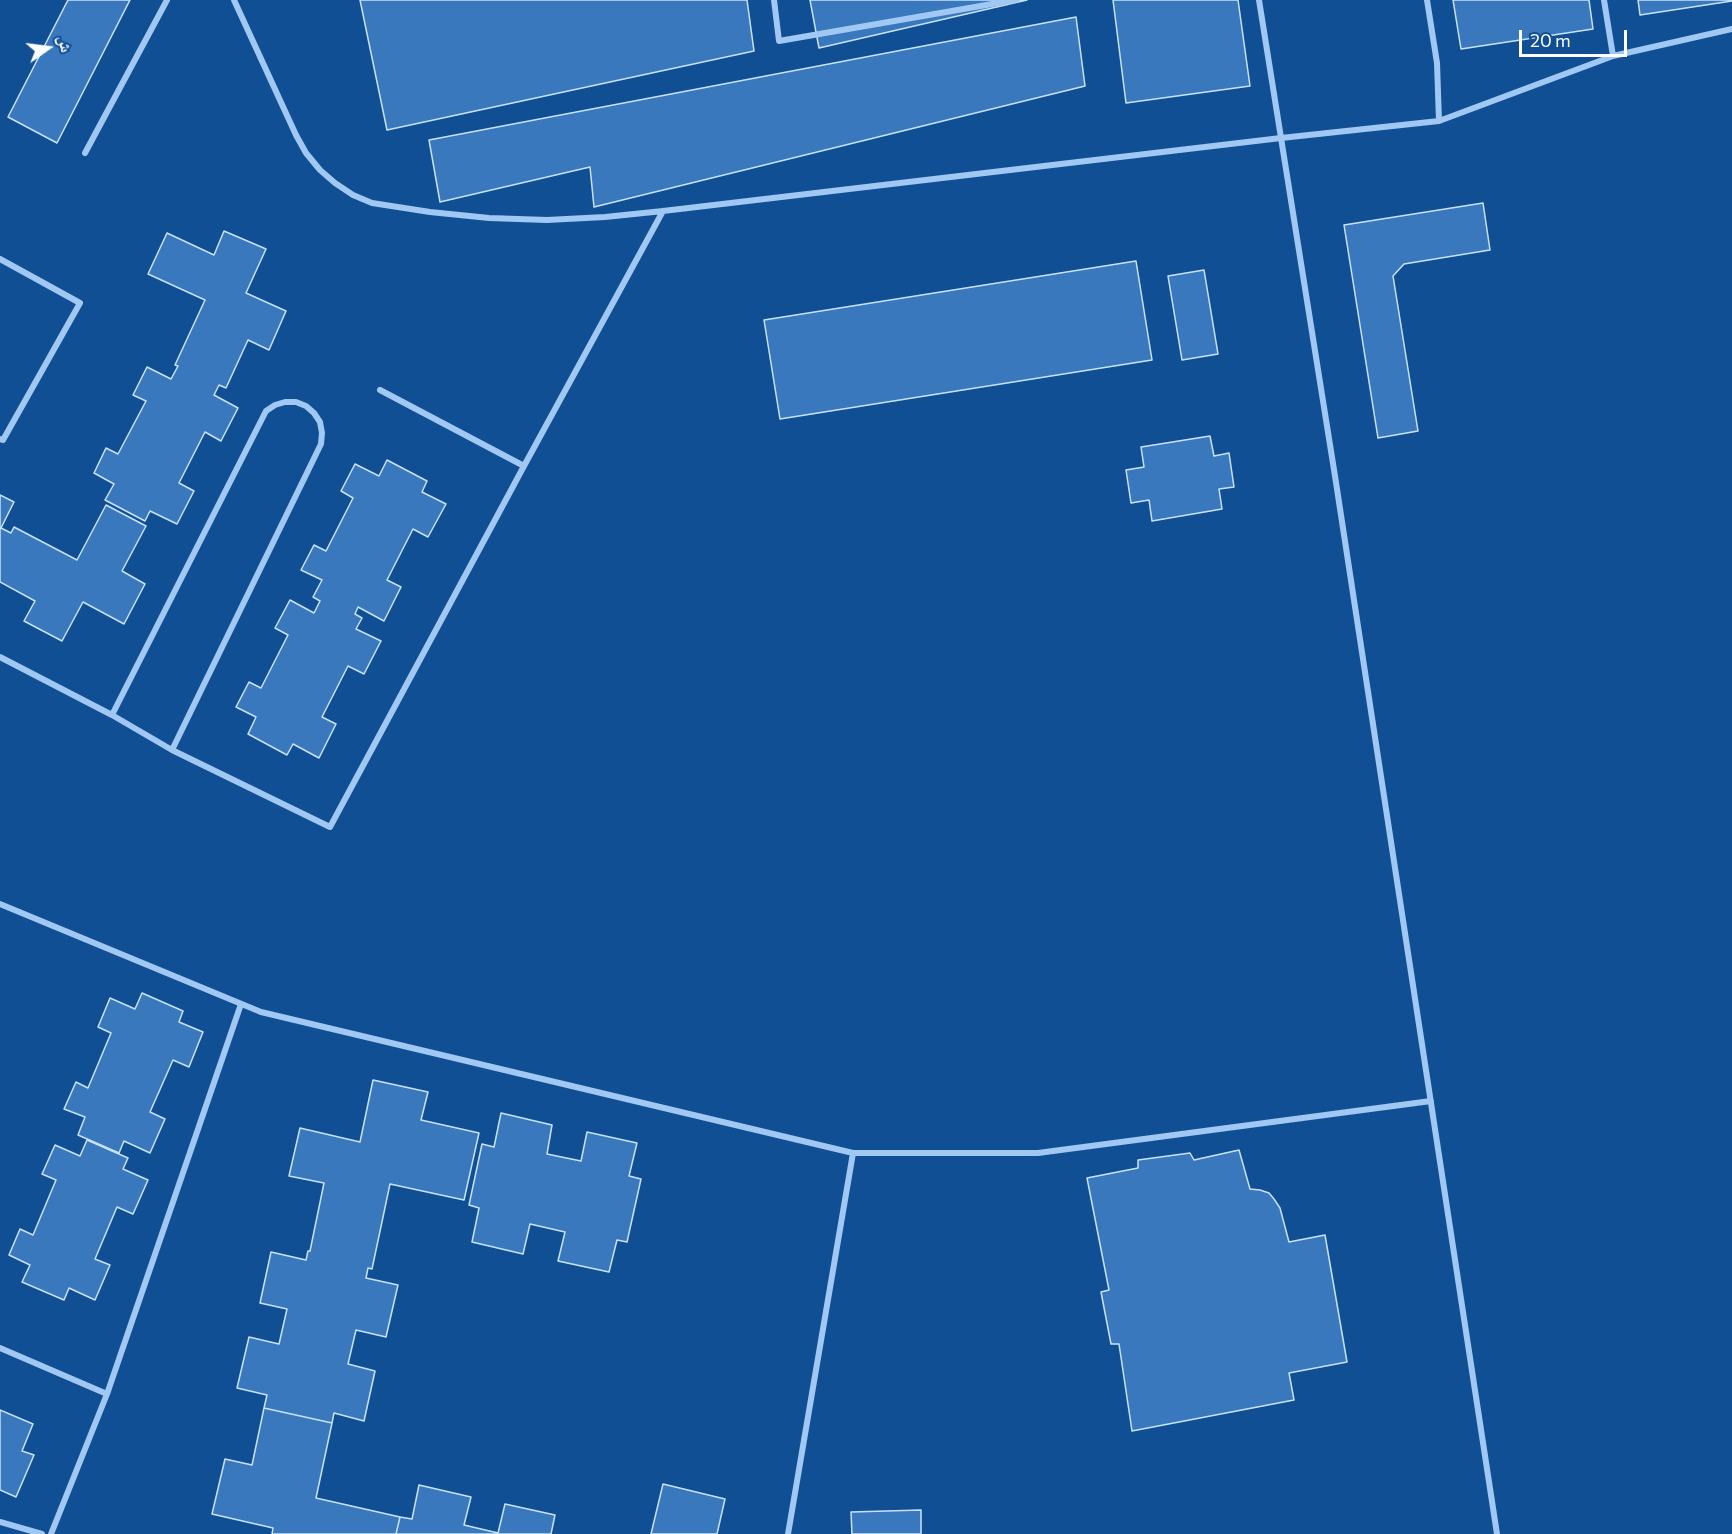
<!DOCTYPE html>
<meta charset="utf-8">
<style>
body{margin:0}
#map{position:relative;width:1732px;height:1534px;overflow:hidden;background:#114f95;font-family:Commissioner,"Noto Naskh Arabic",sans-serif}
canvas{display:block}
.north{position:absolute;left:18px;top:18px;width:60px;height:60px;-webkit-text-stroke:4px #114f95;paint-order:stroke;rotate:76deg;font-size:16px;font-weight:700;line-height:24px;text-align:center;color:#fff}
.north::after{content:'';display:block;margin:auto;width:21px;height:27px;background:#fff;clip-path:polygon(50% 0,100% 100%,50% 72%,0 100%)}
.scale{position:absolute;left:1519px;top:30px;width:108px;height:27px;box-sizing:border-box;border:3px solid #fff;border-top:0;padding-left:8px;font-size:18px;line-height:21px;white-space:nowrap;color:#fff;-webkit-text-stroke:4px #114f95;paint-order:stroke}
</style>
<div id="map">
<canvas width="1732" height="1534"></canvas>
<div class="north">ش</div>
<div class="scale">20 m</div>
</div>
<script>
const g = document.querySelector('canvas').getContext('2d');
g.lineJoin = 'round';
function fillPath(path, color) {
  g.fillStyle = color;
  g.fill(path, 'evenodd');
}
function toPath(rows) {
  const path = new Path2D();
  for (const r of rows) {
    path.moveTo(r[0], r[1]);
    for (let i = 2; i < r.length; i += 2) path.lineTo(r[i], r[i + 1]);
  }
  return path;
}
function trace(path, color, width, dash) {
  g.strokeStyle = color;
  g.lineWidth = width;
  g.lineCap = dash ? 'butt' : 'round';
  g.setLineDash(dash || []);
  g.stroke(path);
}
const building = toPath([
 [68,0,130,0,57,143,8,117,68,0],
 [360,0,747,0,754,51,387,130,360,0],
 [810,0,1027,0,819,48,810,0],
 [1113,0,1238,0,1250,86,1126,103,1113,0],
 [1453,0,1589,0,1593,29,1461,49,1453,0],
 [1638,0,1732,0,1732,1,1640,15,1638,0],
 [1076,17,1085,86,594,207,590,167,440,202,429,140,1076,17],
 [1483,203,1490,250,1404,264,1393,276,1418,431,1378,438,1344,225,1483,203],
 [224,231,266,249,246,293,286,311,269,350,248,340,226,388,219,385,214,395,238,408,221,441,205,432,179,483,194,491,177,524,150,511,145,521,105,500,114,484,94,473,106,448,118,454,146,401,133,395,147,367,171,379,178,366,175,365,205,300,148,274,167,233,214,255,224,231],
 [1136,261,1152,360,780,419,764,320,1136,261],
 [1204,270,1218,354,1182,360,1168,276,1204,270],
 [1210,436,1214,456,1229,453,1234,487,1219,489,1222,509,1152,521,1149,500,1131,503,1126,470,1144,467,1141,447,1210,436],
 [387,460,427,481,422,492,446,504,428,537,413,529,387,580,401,587,384,621,358,607,355,614,362,618,356,629,381,641,364,674,348,666,322,717,336,724,319,758,293,744,287,755,248,734,256,717,236,707,249,682,261,688,288,635,275,628,290,600,314,613,320,601,313,597,322,580,301,570,314,545,326,551,353,498,341,491,355,464,379,476,387,460],
 [0,495,14,502,1,528,11,533,14,527,77,560,106,505,146,526,122,571,145,584,124,624,83,602,62,641,24,621,35,601,0,582,0,495],
 [142,993,183,1011,179,1022,203,1032,189,1067,173,1060,150,1112,165,1119,150,1153,124,1141,119,1153,78,1135,85,1117,64,1109,76,1082,88,1088,111,1033,98,1027,110,998,135,1009,142,993],
 [373,1080,428,1092,421,1120,479,1133,464,1200,390,1184,372,1269,368,1268,366,1278,398,1285,386,1337,356,1330,348,1364,375,1371,364,1421,334,1413,332,1423,264,1408,267,1395,237,1388,249,1337,279,1344,287,1309,260,1303,271,1252,306,1260,308,1251,310,1251,324,1183,289,1176,300,1128,360,1142,373,1080],
 [501,1113,552,1125,547,1154,581,1161,587,1132,637,1143,629,1176,641,1179,627,1242,617,1240,609,1272,558,1261,565,1232,530,1224,523,1254,472,1242,479,1208,469,1205,482,1144,494,1147,501,1113],
 [87,1140,128,1158,123,1169,148,1180,133,1214,117,1207,95,1259,110,1265,95,1300,69,1288,64,1300,22,1282,30,1265,9,1255,20,1229,33,1235,56,1180,42,1174,55,1145,80,1156,87,1140],
 [1239,1150,1250,1189,1260,1190,1269,1193,1274,1199,1280,1208,1289,1242,1325,1235,1347,1362,1289,1373,1294,1400,1132,1431,1119,1344,1111,1344,1101,1292,1109,1290,1087,1178,1138,1168,1138,1160,1190,1153,1194,1160,1239,1150],
 [264,1408,332,1423,316,1498,400,1517,396,1534,272,1534,273,1528,212,1514,225,1459,252,1465,264,1408],
 [0,1410,33,1424,22,1451,34,1455,16,1497,0,1490,0,1410],
 [663,1484,725,1499,717,1534,651,1534,663,1484],
 [419,1485,471,1497,464,1525,498,1533,505,1504,555,1515,551,1534,396,1534,400,1517,412,1519,419,1485],
 [921,1510,921,1534,852,1534,851,1512,921,1510]
]);
fillPath(building, '#3a78bd');
trace(building, '#c8e2fd', 1.5);
trace(toPath([
 [234,0,296,135,306,153,320,170,335,183,353,195,372,203,430,212,489,218,547,220,605,217,663,211,1281,138,1439,121,1437,63,1427,0],
 [774,0,779,41,1015,0],
 [1259,0,1335,476,1497,1534],
 [1604,0,1613,56],
 [1439,121,1613,56,1732,29],
 [85,153,167,0],
 [0,259,80,303,3,440,0,439],
 [380,390,524,466],
 [0,657,112,715,172,750,330,827,524,466,663,211],
 [112,715,266,411,275,405,285,402,296,402,306,406,314,413,320,422,322,433,321,444,172,750],
 [0,904,261,1012,853,1153,1038,1153,1431,1101],
 [0,1348,107,1394,241,1004],
 [0,1522,42,1534],
 [51,1534,107,1394],
 [788,1534,853,1153]
]), '#a0c8f3', 6);
</script>
